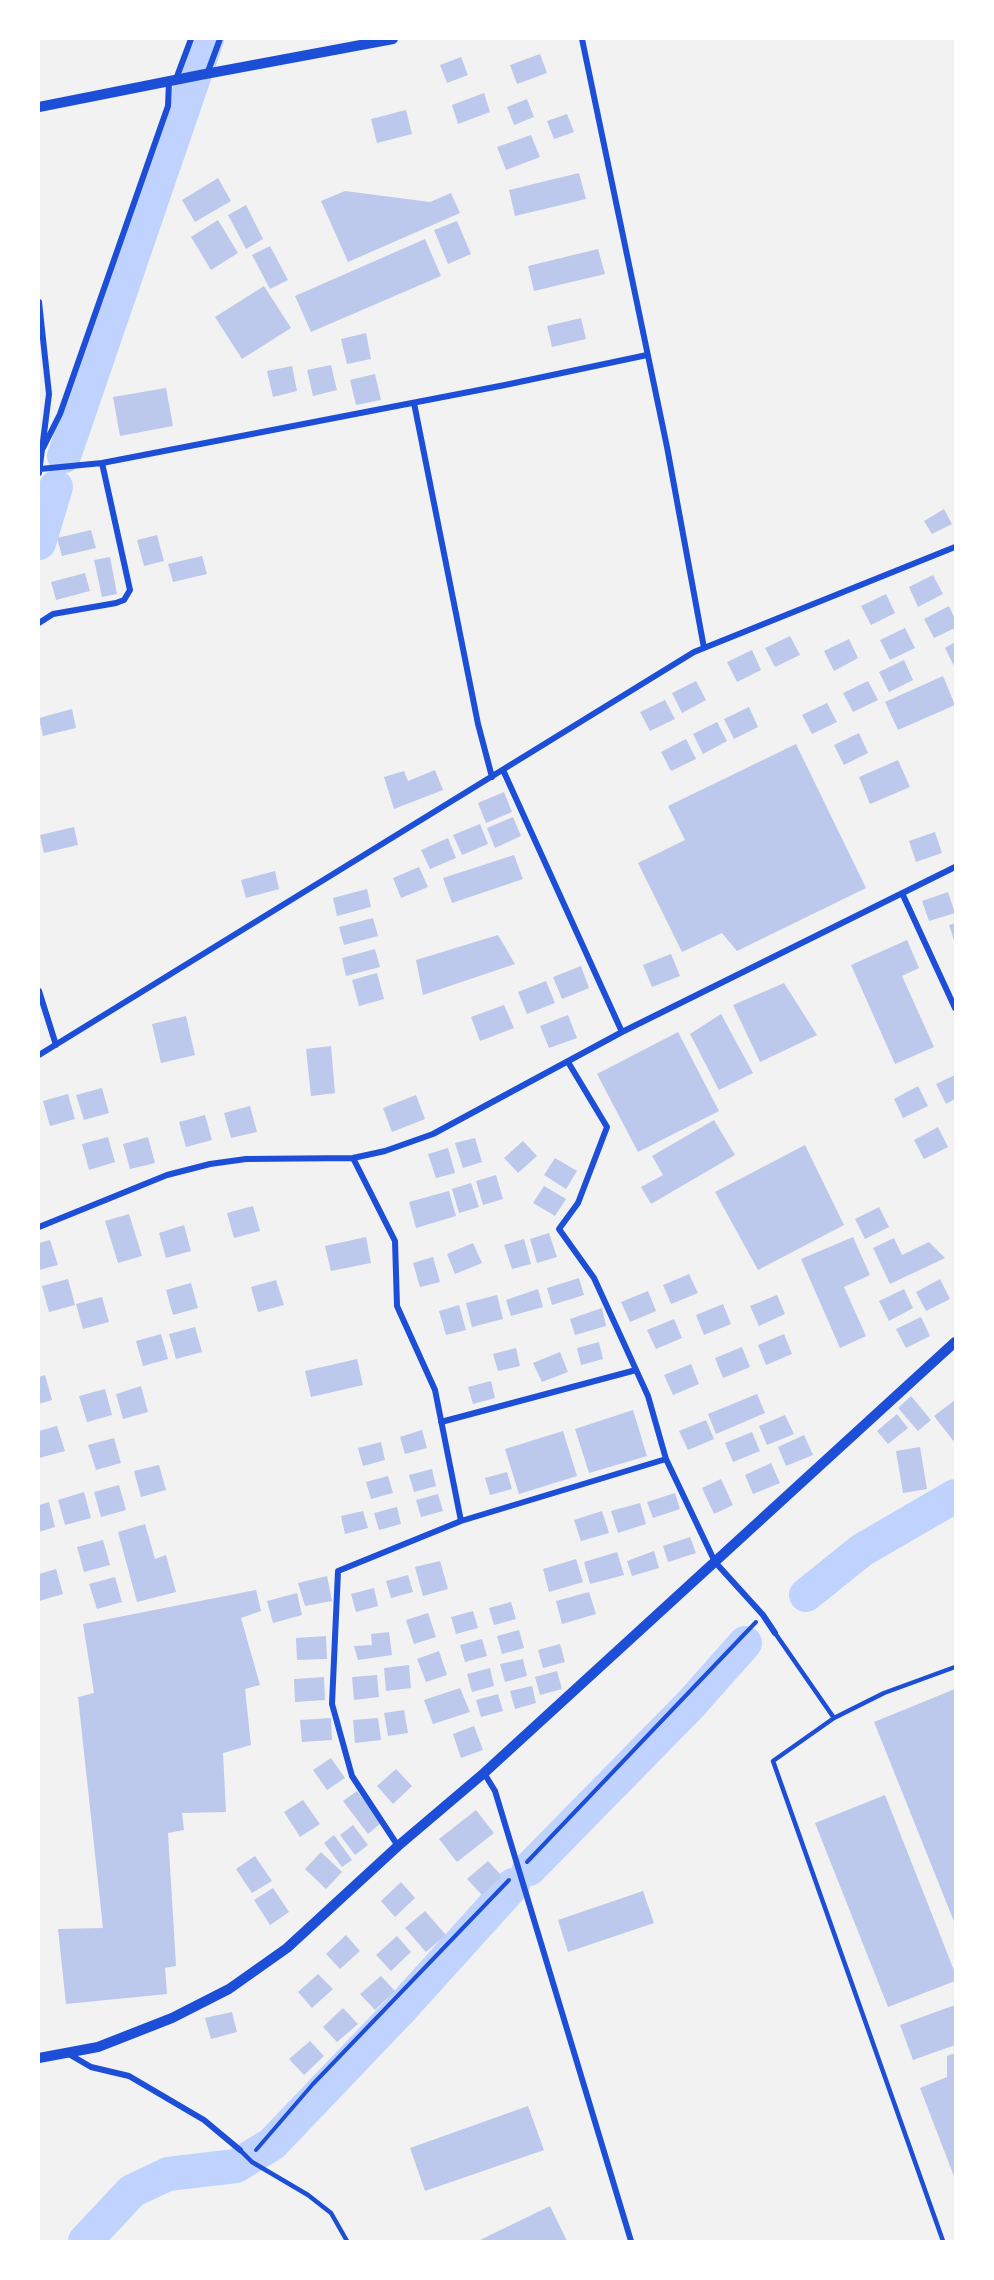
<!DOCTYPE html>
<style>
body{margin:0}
#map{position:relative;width:994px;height:2280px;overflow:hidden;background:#f2f2f2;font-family:"PT Sans Narrow",sans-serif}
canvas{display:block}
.frame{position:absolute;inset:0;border:40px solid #fff;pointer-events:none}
</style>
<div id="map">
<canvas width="994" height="2280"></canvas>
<div class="frame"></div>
</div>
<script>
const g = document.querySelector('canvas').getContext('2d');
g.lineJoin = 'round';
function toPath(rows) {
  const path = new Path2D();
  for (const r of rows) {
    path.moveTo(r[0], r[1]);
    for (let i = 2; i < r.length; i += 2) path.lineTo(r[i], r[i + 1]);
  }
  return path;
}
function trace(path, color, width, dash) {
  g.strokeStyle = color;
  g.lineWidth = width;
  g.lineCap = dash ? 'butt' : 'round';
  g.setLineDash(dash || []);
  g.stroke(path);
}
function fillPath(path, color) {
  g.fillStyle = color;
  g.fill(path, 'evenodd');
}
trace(toPath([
 [64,456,207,39],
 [39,543,56,487],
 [806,1595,862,1550,955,1496],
 [529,1869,691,1704,745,1643],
 [85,2241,132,2191,168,2174,236,2166,272,2144,400,2010,513,1885]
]), '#bfd3fe', 34);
fillPath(toPath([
 [540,54,547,73,517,84,510,65],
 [461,57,468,75,447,83,440,65],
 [484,93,490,112,458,124,452,105],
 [527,99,534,117,514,125,507,107],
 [406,110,412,134,377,143,371,119],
 [567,114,574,132,554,139,547,121],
 [531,135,540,157,506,170,497,147],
 [579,173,586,199,515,216,509,190],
 [218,178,231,201,195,222,182,200],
 [345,191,430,202,451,193,460,213,348,262,321,201],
 [246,205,263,239,246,249,228,215],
 [218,220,238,253,211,270,191,237],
 [457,221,471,254,448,264,434,230],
 [425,239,441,276,311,332,295,296],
 [270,246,288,280,270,289,252,255],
 [598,249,605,274,534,291,528,266],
 [264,286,291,328,242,359,215,317],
 [581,318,586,339,552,347,547,326],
 [366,333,371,359,347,364,341,339],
 [331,365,337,390,313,396,307,370],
 [292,366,297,391,273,397,267,371],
 [375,374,381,400,356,405,350,380],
 [166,388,173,426,120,436,113,397],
 [944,509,952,524,932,534,924,521],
 [91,530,96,548,62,556,57,538],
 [157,535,164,561,144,566,137,540],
 [202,556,207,574,173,582,168,564],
 [110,557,117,594,102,597,94,560],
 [85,573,90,591,56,600,51,582],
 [933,575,943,594,918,607,909,587],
 [886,594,895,613,871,625,861,606],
 [949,606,955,619,955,628,934,638,924,619],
 [905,628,915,648,890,660,880,640],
 [790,636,800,655,775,667,765,648],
 [849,639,858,658,834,671,824,651],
 [955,642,955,668,945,648],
 [752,650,761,670,737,682,727,662],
 [904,660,913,680,889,692,879,672],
 [943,676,955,705,898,730,885,702],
 [696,681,706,700,682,713,672,693],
 [868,681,878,700,853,712,843,693],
 [665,700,675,719,650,731,640,712],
 [827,703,837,722,812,734,802,715],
 [749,707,758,727,734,739,724,719],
 [72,709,76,728,43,736,39,718],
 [717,722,727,741,703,754,693,734],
 [859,733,868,753,844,765,834,745],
 [686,739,696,759,671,771,661,752],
 [796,744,866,888,737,951,722,933,682,952,638,863,685,840,668,806],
 [898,760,910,787,870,804,859,777],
 [435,770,443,790,394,809,384,777,404,771,408,781],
 [504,792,512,812,486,823,478,803],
 [513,817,521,836,495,848,487,828],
 [480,824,488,844,462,855,453,835],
 [74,827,78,845,44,853,40,835],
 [935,832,942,853,916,862,909,841],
 [448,838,456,858,430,869,421,850],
 [514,855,523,879,452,903,443,878],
 [419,867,428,887,401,898,393,878],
 [275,871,279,889,246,898,241,880],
 [367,889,371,907,337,916,333,898],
 [948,892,955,913,929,921,922,901],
 [373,918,378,936,344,945,339,927],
 [955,923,955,943,949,925],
 [498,935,515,964,423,995,416,960],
 [907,940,919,968,902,976,934,1047,895,1064,851,965],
 [375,949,380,967,346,976,342,958],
 [671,954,680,976,652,987,643,965],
 [581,966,589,988,562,999,553,977],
 [377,973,384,999,359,1006,352,980],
 [546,981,555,1003,527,1014,518,992],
 [784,983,817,1035,760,1062,733,1005],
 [504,1005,514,1028,480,1041,471,1017],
 [721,1014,753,1073,719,1090,690,1034],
 [568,1015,577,1038,549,1048,540,1026],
 [186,1016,195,1055,161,1063,152,1024],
 [678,1032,719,1111,638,1152,597,1074],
 [331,1046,335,1093,311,1096,306,1049],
 [955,1075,955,1099,946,1104,936,1084],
 [918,1086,928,1106,903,1118,894,1099],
 [102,1088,109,1113,84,1120,76,1095],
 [68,1094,75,1119,50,1126,43,1101],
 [416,1095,425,1119,392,1132,383,1108],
 [250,1106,257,1132,231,1138,224,1113],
 [205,1115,212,1140,186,1147,179,1122],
 [714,1120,735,1155,651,1204,641,1187,663,1175,652,1156],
 [938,1127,948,1147,924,1159,914,1140],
 [108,1137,115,1162,89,1170,82,1144],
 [148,1137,155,1163,130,1169,123,1144],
 [475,1138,482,1162,463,1168,455,1143],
 [523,1141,537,1156,518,1173,504,1158],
 [805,1145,844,1225,758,1270,715,1192],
 [448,1148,455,1173,436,1178,428,1154],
 [555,1158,577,1171,566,1189,544,1175],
 [496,1175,503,1199,483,1205,476,1181],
 [471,1183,479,1207,459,1213,452,1189],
 [544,1186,566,1199,555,1216,533,1203],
 [449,1191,456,1216,416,1228,409,1202],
 [253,1206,260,1231,234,1238,227,1213],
 [879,1207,889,1227,865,1239,855,1219],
 [129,1214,142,1256,118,1263,105,1221],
 [184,1225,191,1251,166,1258,159,1233],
 [549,1233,557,1257,537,1263,530,1239],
 [366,1237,371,1263,331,1271,325,1246],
 [853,1237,870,1275,844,1287,866,1336,840,1348,801,1259],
 [894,1238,902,1255,929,1242,945,1258,890,1284,873,1248],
 [524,1239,531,1264,512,1269,504,1245],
 [50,1240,58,1265,39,1270,39,1243],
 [473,1243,482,1263,455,1274,447,1254],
 [433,1257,440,1282,420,1287,413,1263],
 [689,1274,698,1293,671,1304,663,1285],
 [579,1278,584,1295,552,1305,547,1288],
 [68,1279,75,1305,49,1312,42,1286],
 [940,1279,950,1299,926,1311,916,1292],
 [276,1280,284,1305,258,1312,251,1287],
 [191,1283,198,1308,173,1315,166,1290],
 [538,1289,543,1307,511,1316,506,1300],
 [904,1289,913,1308,889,1321,879,1301],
 [648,1291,656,1311,630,1322,621,1302],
 [497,1295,503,1319,472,1327,466,1303],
 [777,1295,785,1314,759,1326,750,1306],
 [102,1297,109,1322,83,1329,76,1304],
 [723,1304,731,1324,704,1335,696,1315],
 [459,1305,466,1330,446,1335,439,1311],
 [602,1308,606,1326,575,1335,570,1319],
 [921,1317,930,1336,906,1348,896,1329],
 [674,1319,682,1338,656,1349,647,1330],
 [195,1327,202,1352,176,1359,169,1334],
 [161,1334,168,1359,143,1366,136,1341],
 [784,1334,792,1354,766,1365,758,1345],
 [599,1342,603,1359,581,1365,577,1348],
 [742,1347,750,1367,723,1378,715,1358],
 [516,1348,520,1366,498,1371,493,1354],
 [560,1352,568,1372,542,1382,533,1363],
 [357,1359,363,1385,311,1397,305,1371],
 [691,1364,699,1384,673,1395,664,1375],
 [45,1375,52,1400,39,1404,39,1377],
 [491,1381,495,1398,473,1404,468,1387],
 [141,1386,148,1412,123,1419,116,1394],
 [105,1389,112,1415,87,1422,79,1396],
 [757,1394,765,1413,716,1434,708,1414],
 [911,1396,931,1420,918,1431,898,1408],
 [955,1400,955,1443,934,1416],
 [633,1410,647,1456,589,1473,575,1429],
 [897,1414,908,1428,888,1444,877,1431],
 [785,1415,794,1434,767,1445,759,1426],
 [706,1420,714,1439,688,1450,679,1431],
 [57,1426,65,1451,39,1458,39,1431],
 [422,1430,427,1448,405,1454,400,1437],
 [563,1431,577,1476,519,1494,505,1449],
 [752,1432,760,1451,733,1462,725,1443],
 [804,1435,813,1455,786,1466,778,1447],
 [114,1438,121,1463,96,1470,88,1445],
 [381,1442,385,1460,363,1466,358,1448],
 [920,1447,927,1489,903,1493,896,1451],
 [771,1463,780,1483,753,1494,745,1475],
 [159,1465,166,1490,141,1497,134,1471],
 [432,1469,436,1486,414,1492,409,1475],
 [507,1472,512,1489,490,1495,485,1478],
 [388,1476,393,1493,371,1499,366,1482],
 [721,1479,733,1505,714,1514,702,1488],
 [119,1485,126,1510,101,1517,94,1492],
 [84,1492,91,1518,65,1525,58,1500],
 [675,1493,680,1509,653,1518,647,1502],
 [438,1494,443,1511,421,1517,416,1500],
 [49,1502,55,1527,39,1532,39,1505],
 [640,1503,646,1524,618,1533,611,1511],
 [397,1507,401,1524,379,1530,374,1513],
 [363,1511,368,1528,345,1534,341,1516],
 [602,1511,609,1533,581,1541,574,1520],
 [145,1524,155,1559,166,1555,176,1592,137,1602,118,1532],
 [690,1537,696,1553,668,1562,663,1546],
 [103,1540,110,1565,84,1572,77,1547],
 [654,1551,659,1568,632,1576,627,1561],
 [617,1552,624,1575,590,1584,584,1562],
 [576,1559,583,1582,549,1592,543,1569],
 [440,1561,448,1589,423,1596,415,1567],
 [56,1569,63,1594,39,1601,39,1574],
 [408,1575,413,1592,391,1598,386,1581],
 [327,1576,332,1601,305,1606,298,1583],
 [115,1577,122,1602,97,1609,89,1584],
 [374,1588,378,1606,356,1612,351,1594],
 [256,1590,261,1611,241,1618,260,1685,245,1689,251,1745,223,1753,226,1812,182,1813,184,1830,168,1833,176,1966,165,1968,167,1994,66,2004,58,1929,103,1928,78,1697,94,1693,83,1624],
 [589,1592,596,1614,562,1624,556,1601],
 [297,1593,302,1615,273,1623,267,1601],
 [511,1602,516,1619,494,1625,489,1608],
 [473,1611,478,1628,456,1634,451,1617],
 [428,1613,436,1637,414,1644,406,1620],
 [519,1630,524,1648,502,1654,497,1636],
 [389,1632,392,1655,358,1660,354,1646,372,1645,371,1634],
 [326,1636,327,1659,297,1660,296,1638],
 [482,1639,487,1656,465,1662,460,1645],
 [560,1644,565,1662,543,1668,538,1650],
 [439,1651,447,1675,426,1682,417,1659],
 [523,1659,527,1676,505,1682,500,1664],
 [409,1665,411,1688,386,1691,384,1668],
 [490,1668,494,1686,472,1692,467,1674],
 [557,1671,562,1689,540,1695,535,1677],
 [377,1675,379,1697,354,1700,352,1677],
 [324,1677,325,1700,295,1702,294,1679],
 [532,1686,536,1703,515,1709,510,1691],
 [460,1688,470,1712,433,1724,424,1700],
 [955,1689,955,1924,874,1722],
 [498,1694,503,1711,481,1717,476,1700],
 [404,1710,408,1733,388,1736,384,1713],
 [331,1718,332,1740,302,1742,300,1720],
 [378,1718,381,1740,355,1743,353,1720],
 [474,1726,483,1750,461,1758,453,1734],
 [331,1758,345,1778,327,1790,313,1770],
 [396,1769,412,1786,393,1804,377,1786],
 [357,1791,382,1822,368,1834,343,1801],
 [885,1795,955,1973,955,1981,888,2007,815,1823],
 [303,1800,320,1824,300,1837,284,1812],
 [476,1810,494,1833,457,1862,439,1839],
 [353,1825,368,1845,355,1855,340,1835],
 [334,1835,352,1860,342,1867,324,1843],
 [321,1852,342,1872,326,1889,305,1869],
 [255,1856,272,1881,252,1893,236,1869],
 [488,1861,502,1876,482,1895,467,1879],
 [401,1882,415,1898,395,1917,381,1901],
 [273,1888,289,1912,270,1925,254,1900],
 [643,1891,654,1923,568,1952,558,1920],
 [425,1911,446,1935,426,1952,405,1928],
 [346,1935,360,1951,340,1969,326,1954],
 [397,1936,411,1952,391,1971,376,1955],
 [318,1974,333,1989,312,2008,298,1992],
 [381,1976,395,1991,375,2010,360,1994],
 [955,2005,955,2045,913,2060,900,2025],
 [343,2008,358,2024,337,2042,323,2027],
 [232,2012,237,2032,211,2039,205,2018],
 [310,2041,324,2056,304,2075,289,2059],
 [955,2053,955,2179,920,2088,947,2077,947,2056],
 [528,2106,544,2150,425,2191,410,2148],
 [550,2206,567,2241,478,2241]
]), '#bdc9ec');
trace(toPath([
 [527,1862,756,1622],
 [256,2150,313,2084,509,1880]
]), '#1d4ed8', 4);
trace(toPath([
 [775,1633,834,1718],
 [240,2150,252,2162,308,2195,331,2213,347,2241],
 [943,2241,773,1761,834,1718,884,1693,955,1667]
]), '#1d4ed8', 4.5);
trace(toPath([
 [582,39,667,447,704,648],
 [207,74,220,39],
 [176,79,191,39],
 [39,302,49,394,39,473],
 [414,403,478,724,492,777],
 [43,448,60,414,168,106,169,82],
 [40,469,102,463,505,385,647,355],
 [39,623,53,614,116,603,124,600,130,590,102,463],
 [503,770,622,1032],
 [902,893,955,1008],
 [39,991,56,1045],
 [39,1055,694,652,955,547],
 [568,1062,607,1127,578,1203,559,1229,594,1278,648,1396,666,1459,715,1562,763,1615,775,1633],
 [353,1158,395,1241,397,1306,435,1390,461,1521,338,1571,332,1704,352,1776,398,1846],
 [39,1227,167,1175,210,1164,246,1159,353,1158,385,1151,433,1134,622,1032,955,867],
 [441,1422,636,1370],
 [461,1521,666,1459],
 [484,1773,495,1791,631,2241],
 [67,2053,91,2067,129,2076,204,2120,240,2150]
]), '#1d4ed8', 6);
trace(toPath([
 [39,107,200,75,393,39],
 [39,2058,98,2047,172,2018,229,1989,287,1948,398,1846,484,1773,955,1342]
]), '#1d4ed8', 10);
</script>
